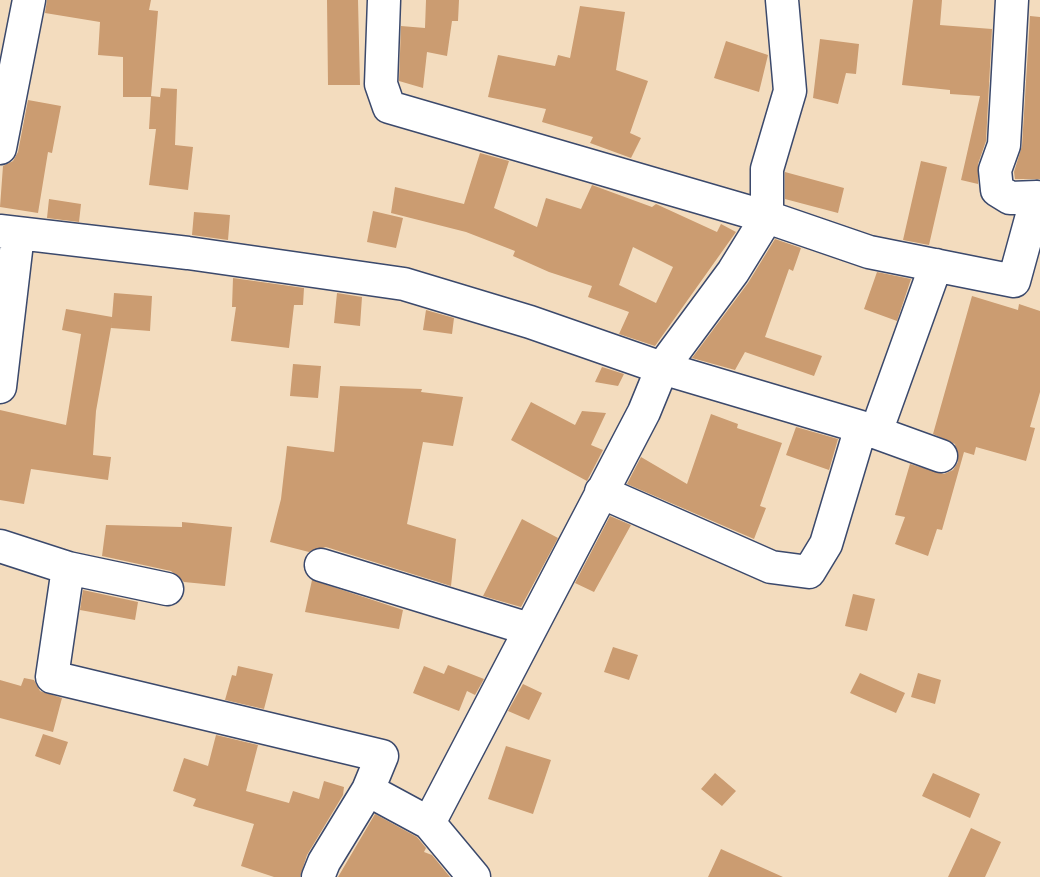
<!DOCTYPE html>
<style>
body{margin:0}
canvas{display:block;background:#f3dcbe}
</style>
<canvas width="1040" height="877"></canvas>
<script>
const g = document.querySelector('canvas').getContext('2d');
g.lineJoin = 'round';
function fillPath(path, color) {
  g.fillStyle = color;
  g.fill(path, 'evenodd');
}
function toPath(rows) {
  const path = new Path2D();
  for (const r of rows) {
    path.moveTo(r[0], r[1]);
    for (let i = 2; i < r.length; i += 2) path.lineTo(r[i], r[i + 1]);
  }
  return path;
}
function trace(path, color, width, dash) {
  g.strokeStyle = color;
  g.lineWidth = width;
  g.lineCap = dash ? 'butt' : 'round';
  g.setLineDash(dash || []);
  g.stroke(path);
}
fillPath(toPath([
 [47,0,151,0,149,10,158,11,151,96,160,97,161,88,177,89,175,145,193,147,188,190,149,185,156,129,149,129,151,97,123,97,123,57,98,55,100,22,45,13],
 [327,0,358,0,360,85,328,85],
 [426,0,459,0,458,21,452,21,447,56,427,52,423,88,399,81,401,26,425,28],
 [913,0,942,0,940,25,992,29,986,141,978,164,978,184,961,180,980,96,950,94,950,90,902,85],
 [580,6,625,12,616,70,648,81,630,133,641,138,631,158,590,143,593,137,542,122,546,109,488,97,498,55,555,66,558,55,570,58],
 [1030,16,1040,17,1040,179,1015,179,1014,172,1022,146],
 [820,39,859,44,856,74,846,73,838,104,813,98],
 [726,41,768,55,759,92,714,78],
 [28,100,61,106,52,153,48,152,38,213,0,207,3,166,13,161,18,152],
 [480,153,509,161,494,208,537,227,546,198,581,209,592,185,652,207,656,204,717,232,721,224,736,232,655,346,619,334,629,312,588,297,592,286,549,272,513,256,515,251,466,232,391,213,395,187,464,204],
 [633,247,673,267,656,303,619,285],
 [921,161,947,167,929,245,903,240],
 [785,172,844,188,838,213,785,199],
 [49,199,81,204,79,222,47,218],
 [373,211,403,218,396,248,367,242],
 [194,212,230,215,228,240,192,235],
 [775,239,801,248,793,271,789,269,765,337,822,356,814,376,745,352,735,370,692,358,748,283],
 [877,272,911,279,897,321,864,309],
 [233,278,304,288,303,305,294,305,289,348,231,341,236,307,232,307],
 [114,293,152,296,150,331,111,328,112,322,96,411,93,455,111,457,108,480,31,469,24,504,0,500,0,410,66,425,81,334,62,330,66,309,112,317],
 [337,293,362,297,360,326,334,323],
 [972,296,1018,310,1019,304,1040,311,1040,392,1030,427,1035,428,1026,461,976,447,974,455,964,452,942,530,937,529,928,556,895,544,905,517,895,515,910,464,944,474,953,470,958,462,955,444,933,434],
 [426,310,454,318,452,334,423,330],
 [293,364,321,366,318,398,290,396],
 [602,367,624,374,618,386,595,382],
 [340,386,422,389,421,392,463,397,453,446,423,442,407,524,456,539,451,586,326,547,309,552,270,542,281,499,287,446,334,452],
 [531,402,575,425,582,411,606,413,591,445,603,450,587,481,511,440],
 [711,414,738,424,737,428,782,443,760,506,766,508,754,539,627,484,641,457,687,484],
 [796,427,838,439,829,470,786,455],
 [610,516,631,525,594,592,575,583],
 [522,519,558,538,521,607,483,596],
 [182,522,232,527,225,586,184,582,171,571,102,556,106,525,182,527],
 [312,580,403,610,399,629,305,612],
 [83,590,138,602,135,620,80,610],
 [853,594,875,599,867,631,845,626],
 [613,647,638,655,629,680,604,672],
 [448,665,484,679,475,695,467,691,459,711,413,693,424,666,444,674],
 [238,666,273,674,264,709,225,700,232,675,236,676],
 [860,673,905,693,896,713,850,693],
 [918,673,941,680,935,704,911,697],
 [24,678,34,680,40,691,62,698,53,732,0,718,0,680,21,686],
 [523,684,542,693,529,720,508,711],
 [43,734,68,742,60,765,35,756],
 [216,735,258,745,246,791,289,803,293,791,319,799,324,781,344,787,343,795,307,855,300,877,274,877,241,866,254,824,193,806,196,799,173,791,184,758,208,766],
 [506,746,551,760,533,814,488,799],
 [715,773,736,791,722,806,701,789],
 [933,773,980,794,970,818,922,796],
 [375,814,417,837,426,848,424,852,432,855,450,877,338,877],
 [971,828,1001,842,985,877,948,877],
 [721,849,783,877,708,877]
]), '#cb9c71');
const minor = toPath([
 [384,0,381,84,389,107,767,217,869,252,1014,281,1037,197,1040,198],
 [1012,0,1004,145,995,170,997,190,1010,198,1037,197],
 [0,148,29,0],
 [0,231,188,253,404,284,530,322,662,368,861,427],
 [0,387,18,234],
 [876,432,936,265],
 [601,492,771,567,809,572,826,544,861,427,941,456],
 [0,546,68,568,52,677,382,756,368,790],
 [321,565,529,629],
 [68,568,167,589],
 [429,823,644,412,662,368,733,272,767,217,767,169,790,91,782,0],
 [318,877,324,862,368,790,429,823,474,877]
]);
trace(minor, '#3b496c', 35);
trace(minor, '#fff', 32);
</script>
